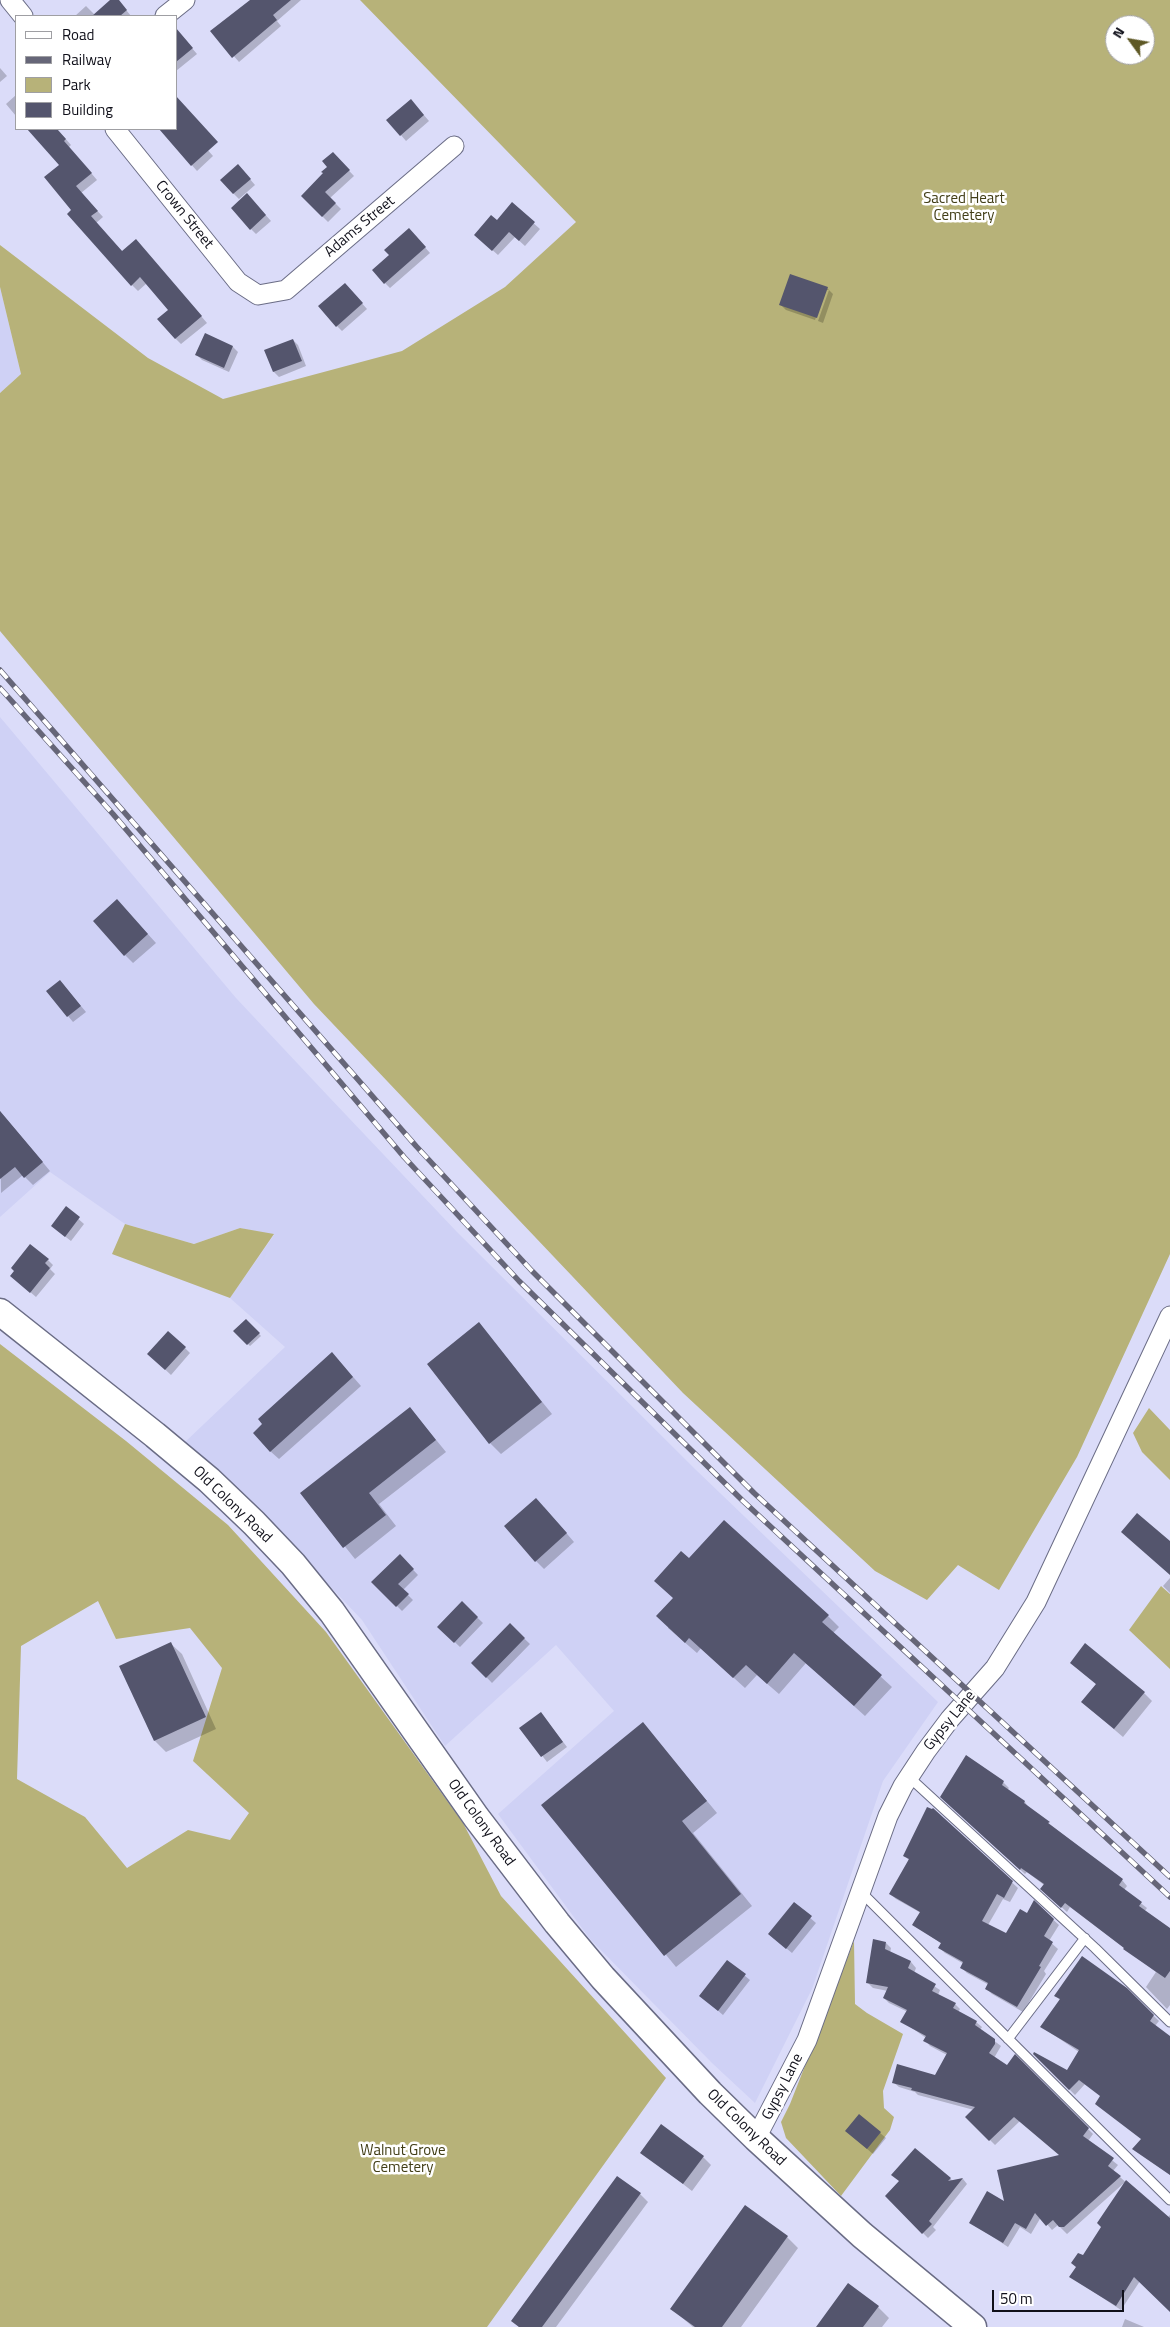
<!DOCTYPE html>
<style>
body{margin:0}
#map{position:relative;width:1170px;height:2327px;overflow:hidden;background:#dbdcf9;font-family:"Titillium Web",sans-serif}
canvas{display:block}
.legend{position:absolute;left:15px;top:15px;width:162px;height:115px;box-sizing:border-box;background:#fff;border:1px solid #9f9fa3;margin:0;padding:6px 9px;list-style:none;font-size:15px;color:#10101a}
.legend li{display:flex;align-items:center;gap:10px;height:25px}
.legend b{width:25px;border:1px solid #9f9fa3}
.north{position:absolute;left:1105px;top:15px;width:50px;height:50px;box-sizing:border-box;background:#fff;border:1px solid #9f9fa3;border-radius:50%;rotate:302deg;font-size:14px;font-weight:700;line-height:20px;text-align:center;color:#10101a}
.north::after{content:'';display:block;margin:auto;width:18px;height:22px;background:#5e5825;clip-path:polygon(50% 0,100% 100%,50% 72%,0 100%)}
.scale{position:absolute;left:992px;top:2290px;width:132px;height:22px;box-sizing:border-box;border:2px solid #10101a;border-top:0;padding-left:6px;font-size:15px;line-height:18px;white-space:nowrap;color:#10101a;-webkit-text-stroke:4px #fff;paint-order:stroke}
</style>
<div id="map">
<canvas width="1170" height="2327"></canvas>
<ul class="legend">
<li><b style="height:6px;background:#fff"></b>Road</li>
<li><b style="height:6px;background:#666678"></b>Railway</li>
<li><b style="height:14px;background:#b7b279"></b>Park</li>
<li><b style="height:14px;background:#54556d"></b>Building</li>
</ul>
<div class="north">N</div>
<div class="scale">50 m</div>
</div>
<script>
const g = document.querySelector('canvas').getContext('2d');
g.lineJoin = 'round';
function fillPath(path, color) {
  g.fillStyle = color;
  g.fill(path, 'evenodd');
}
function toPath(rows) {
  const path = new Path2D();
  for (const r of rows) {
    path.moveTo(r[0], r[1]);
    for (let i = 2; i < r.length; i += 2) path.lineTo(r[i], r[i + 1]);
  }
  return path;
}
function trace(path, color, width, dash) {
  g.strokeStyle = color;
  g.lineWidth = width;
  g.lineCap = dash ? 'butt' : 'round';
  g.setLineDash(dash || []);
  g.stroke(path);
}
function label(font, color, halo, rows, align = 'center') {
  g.font = font + ' "Titillium Web",sans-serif';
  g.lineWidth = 5;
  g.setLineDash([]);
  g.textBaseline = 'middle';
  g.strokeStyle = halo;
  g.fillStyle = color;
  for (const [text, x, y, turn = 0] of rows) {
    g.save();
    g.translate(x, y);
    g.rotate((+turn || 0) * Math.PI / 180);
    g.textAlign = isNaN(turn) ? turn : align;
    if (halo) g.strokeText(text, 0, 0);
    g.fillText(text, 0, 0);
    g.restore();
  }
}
fillPath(toPath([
 [0,287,21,374,0,393],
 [0,717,236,998,329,1097,457,1232,696,1470,938,1702,883,1781,812,1989,755,2103,712,2063,590,1939,498,1814,614,1711,556,1645,445,1746,362,1620,270,1523,184,1443,285,1347,230,1298,274,1235,240,1228,194,1244,125,1224,50,1172,0,1217]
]), '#cfd1f5');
fillPath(toPath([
 [360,0,1170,0,1170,1254,1077,1457,999,1590,958,1565,927,1600,875,1571,683,1393,314,1004,0,631,0,393,21,374,0,287,0,245,148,358,223,399,402,351,505,287,576,222],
 [1115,25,1145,25,1145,55,1115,55],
 [125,1224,194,1244,240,1228,274,1234,230,1298,112,1254],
 [0,1344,126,1441,228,1525,326,1632,463,1823,501,1896,666,2078,487,2327,0,2327],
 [98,1601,116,1639,190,1628,222,1668,193,1761,249,1813,230,1840,188,1830,127,1868,85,1817,17,1779,21,1646],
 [1149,1408,1170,1430,1170,1480,1142,1452,1133,1433],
 [1161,1586,1170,1594,1170,1669,1129,1630],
 [854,1941,855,2004,867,2013,903,2034,883,2091,884,2108,894,2117,890,2130,841,2196,786,2138,781,2122,790,2104]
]), '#b7b279');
fillPath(toPath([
 [112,0,118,0,131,16,75,16,86,6,95,15],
 [251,0,301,0,277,21,281,26,239,62,212,31],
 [176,38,185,40,197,54,176,71],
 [0,68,7,76,0,82],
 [16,95,16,116,6,104],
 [416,106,429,121,406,141,388,120],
 [176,114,213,156,197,171,160,129,176,129],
 [28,129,57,129,71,145,69,147,97,180,81,193,103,217,96,223,123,252,142,247,207,323,181,344,175,338,170,310,147,283,138,291,132,285,73,210,60,165],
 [338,159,354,176,330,198,341,209,328,222,302,196],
 [243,171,255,185,239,199,233,193],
 [252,200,271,221,256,234,251,229],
 [512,204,540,229,525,246,515,237,498,255,481,240],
 [414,235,430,253,390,288,385,283],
 [827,288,833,294,823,323,818,321,829,290,826,290,815,320,786,310,781,305],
 [350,290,367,309,342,331,337,326],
 [206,335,233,347,238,352,229,372,202,360,197,355],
 [293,340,298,345,306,366,279,377,274,372,266,351],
 [125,909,156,943,133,963,125,955],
 [60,981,86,1012,73,1022,48,992],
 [0,1111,50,1171,33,1185,23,1175,1,1193],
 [66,1208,84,1224,71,1241,58,1231],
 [48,1260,53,1265,50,1269,55,1274,36,1297,15,1279],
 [246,1320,261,1336,250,1346,235,1331],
 [479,1324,552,1414,501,1454,490,1443],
 [185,1348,190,1353,171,1375,154,1359],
 [340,1362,361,1386,279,1459,270,1451],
 [410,1408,446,1452,379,1504,396,1526,355,1559,302,1493],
 [544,1507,574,1542,544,1569,536,1561],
 [400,1556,418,1575,403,1590,413,1600,402,1611,373,1582],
 [689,1560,828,1616,839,1627,833,1633,892,1687,865,1716,806,1663,779,1694,757,1675,745,1688,701,1648,697,1653,668,1628,674,1598],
 [1170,1578,1170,1593,1163,1586],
 [462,1603,483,1623,460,1647,439,1627],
 [510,1625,530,1644,492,1683,473,1663],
 [170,1643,182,1654,216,1729,166,1752,155,1741,121,1667],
 [1080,1671,1144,1693,1152,1701,1123,1737,1082,1702,1097,1685],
 [541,1713,567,1747,547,1762,521,1728],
 [643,1724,717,1813,693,1833,752,1906,676,1967,543,1805],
 [967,1757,1003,1782,1009,1788,1007,1790,1025,1802,1029,1808,1122,1880,1127,1886,1124,1890,1147,1908,1144,1912,1170,1931,1170,2005,1167,2009,1146,1987,1156,1972,1070,1907,1067,1912,1047,1894,1044,1885,1027,1872,1025,1874,947,1802],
 [933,1810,1018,1888,1010,1902,1003,1899,988,1925,1006,1935,1027,1915,1034,1902,1059,1925,1049,1941,1058,1949,1044,1971,1046,1974,1023,2012,992,1994,987,1989,989,1985,967,1973,962,1968,964,1964,945,1953,940,1948,942,1944,914,1925,921,1913,896,1899,890,1894,909,1860,904,1855],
 [794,1904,816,1923,792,1953,775,1939],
 [886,1943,891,1948,890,1953,911,1962,916,1968,914,1973,940,1990,938,1995,955,2004,960,2009,958,2012,976,2022,982,2027,980,2030,1001,2046,994,2058,1008,2066,1015,2056,1093,2134,1088,2141,1118,2165,1113,2171,1167,2218,1170,2215,1170,2310,1140,2281,1121,2310,1071,2277,1103,2227,1124,2183,1067,2234,1058,2225,1052,2230,1041,2217,1031,2234,1020,2227,1008,2247,970,2222,1006,2204,1061,2156,1020,2121,995,2145,967,2117,974,2110,918,2095,915,2092,899,2087,893,2082,935,2076,947,2055,930,2046,925,2040,926,2038,902,2021,908,2012,889,2003,884,1998,888,1991,873,1988,868,1983],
 [728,1962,750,1980,723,2015,701,1996],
 [1126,1989,1159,2021,1155,2026,1170,2038,1170,2175,1134,2149,1142,2139,1101,2096,1085,2084,1075,2095,1034,2054,1068,2072,1079,2052,1042,2027,1060,2000,1056,1996],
 [859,2115,886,2138,873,2154,852,2136],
 [915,2150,953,2181,963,2179,967,2184,933,2227,936,2230,928,2238,886,2196,900,2182],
 [642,2152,703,2157,711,2165,692,2191],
 [640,2194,648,2202,556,2327,519,2327,513,2321],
 [787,2237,798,2248,741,2327,693,2327,672,2309],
 [878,2307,889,2318,882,2327,817,2327],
 [1125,2319,1144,2327,1122,2327]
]), '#0003');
fillPath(toPath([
 [110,0,119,0,127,10,120,16,92,16],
 [250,0,291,0,273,15,277,20,232,58,210,31],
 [176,28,193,48,176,62],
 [176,96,218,142,191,166,159,129,176,129],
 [411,99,424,115,400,136,386,120],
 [27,129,57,129,66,139,64,141,92,173,76,186,98,211,91,216,122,251,136,239,202,316,175,339,157,319,168,310,140,277,131,286,67,214,71,210,44,177,59,165],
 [333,152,350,170,325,192,336,203,322,217,301,196,323,173,321,172,327,167,322,161],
 [238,164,251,179,233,194,220,180],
 [247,193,266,215,250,230,231,208],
 [512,202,535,222,519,241,509,232,492,251,474,235,491,215,497,220],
 [409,228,426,247,384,284,372,270,389,255,384,250],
 [790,274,828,287,817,318,779,305],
 [345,283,363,303,336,327,318,306],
 [205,333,233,346,224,368,195,355],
 [293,339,302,361,273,372,264,350],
 [117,899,148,934,124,956,93,921],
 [60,980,81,1006,67,1017,46,991],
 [0,1111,43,1162,24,1178,15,1167,0,1179],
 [66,1206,80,1217,65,1237,51,1226],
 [30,1244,49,1259,45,1263,50,1268,30,1293,10,1276,14,1271,11,1268],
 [246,1319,260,1333,247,1345,233,1331],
 [479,1322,542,1402,489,1444,427,1364],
 [168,1331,186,1347,165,1370,147,1354],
 [332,1352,353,1377,270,1452,253,1433,262,1424,258,1419],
 [410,1407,436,1440,369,1493,386,1515,343,1548,300,1493],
 [536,1498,567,1533,535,1562,504,1526],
 [1137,1513,1170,1541,1170,1575,1121,1532],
 [724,1520,829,1615,822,1622,882,1675,854,1706,794,1653,767,1684,746,1665,733,1678,689,1638,685,1643,656,1616,673,1598,654,1581,681,1551,689,1558],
 [400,1554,414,1569,398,1584,409,1594,396,1607,371,1582],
 [462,1601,478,1617,454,1643,437,1627],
 [510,1623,525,1638,486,1678,471,1663],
 [171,1642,206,1717,154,1741,119,1666],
 [1085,1643,1145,1692,1114,1729,1081,1702,1096,1684,1070,1663],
 [541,1712,563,1742,541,1757,519,1728],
 [643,1722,707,1801,682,1821,741,1894,664,1956,541,1805],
 [966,1755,1004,1781,1002,1785,1025,1801,1024,1803,1050,1822,1048,1823,1123,1879,1119,1885,1142,1902,1139,1906,1170,1928,1170,1971,1165,1978,1123,1949,1124,1948,1065,1903,1061,1908,1040,1889,1044,1884,1021,1868,1020,1870,940,1797],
 [927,1807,932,1809,933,1808,1013,1881,1004,1898,997,1894,982,1921,1006,1933,1020,1909,1027,1913,1034,1900,1054,1919,1044,1936,1053,1942,1039,1966,1041,1967,1017,2007,985,1989,988,1983,960,1968,963,1962,938,1948,941,1943,912,1925,920,1912,889,1894,909,1859,903,1856],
 [794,1902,812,1916,786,1949,768,1934],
 [873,1939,886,1942,885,1949,911,1961,908,1968,936,1984,932,1991,956,2003,953,2008,977,2021,975,2025,995,2039,995,2044,989,2053,1007,2065,1015,2054,1089,2128,1083,2136,1114,2158,1108,2166,1121,2176,1064,2227,1059,2227,1053,2220,1046,2226,1035,2213,1026,2229,1015,2223,1003,2243,969,2223,987,2191,1004,2201,997,2170,1059,2155,1014,2117,989,2141,965,2117,975,2107,911,2090,912,2088,892,2083,897,2064,935,2075,947,2053,923,2041,926,2036,900,2022,907,2010,883,1998,888,1987,866,1983],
 [1082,1956,1127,1988,1154,2015,1150,2021,1170,2036,1170,2175,1132,2149,1141,2139,1095,2104,1100,2096,1079,2080,1069,2090,1033,2054,1034,2052,1067,2070,1079,2050,1040,2027,1060,1999,1054,1996],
 [727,1960,746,1974,718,2011,699,1996],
 [859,2114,881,2132,867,2149,845,2131],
 [661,2124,704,2156,683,2184,640,2153],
 [915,2148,951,2178,948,2181,963,2178,929,2221,932,2224,922,2234,885,2196,899,2181,891,2175],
 [617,2176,641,2193,542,2327,519,2327,511,2321],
 [1126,2180,1170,2218,1170,2312,1134,2277,1116,2306,1069,2277,1076,2267,1071,2263,1078,2253,1083,2255,1101,2227,1097,2223],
 [745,2205,788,2236,722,2327,695,2327,670,2309],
 [848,2283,879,2306,863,2327,816,2327]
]), '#54556d');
const lane = toPath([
 [909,1777,1095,1948,1170,2022],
 [861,1892,1170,2200],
 [1008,2039,1085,1938]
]);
const street = toPath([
 [10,0,23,16],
 [165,16,185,0],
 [115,129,238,282,258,295,286,290,454,146],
 [756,2138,807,2040,888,1816,903,1786,926,1751,950,1719,995,1668,1036,1602,1170,1316]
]);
const secondary = toPath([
 [0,1312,155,1435,209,1480,254,1523,293,1564,332,1612,476,1817,557,1923,603,1978,710,2093,756,2138,862,2235,973,2327]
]);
trace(lane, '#6a6c85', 11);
trace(street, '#6a6c85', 21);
trace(secondary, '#6a6c85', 29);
trace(lane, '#fff', 9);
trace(street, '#fff', 19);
trace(secondary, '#fff', 26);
const rail = toPath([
 [0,670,416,1146,532,1271,754,1493,1170,1877],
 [0,688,113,814,404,1157,519,1281,743,1501,1170,1897]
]);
trace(rail, '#666678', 5.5);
trace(rail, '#fff', 4, [11]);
label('15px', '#413d16', '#fff', [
 ["Sacred Heart",964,199],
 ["Cemetery",964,216],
 ["Walnut Grove",403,2151],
 ["Cemetery",403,2168]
]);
label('15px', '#10101a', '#fff', [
 ["Crown Street",184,215,51],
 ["Adams Street",360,227,-40],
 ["Old Colony Road",232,1505,44],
 ["Gypsy Lane",950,1721,-51],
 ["Old Colony Road",481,1823,54],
 ["Gypsy Lane",783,2087,-63],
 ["Old Colony Road",746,2128,44]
]);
</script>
